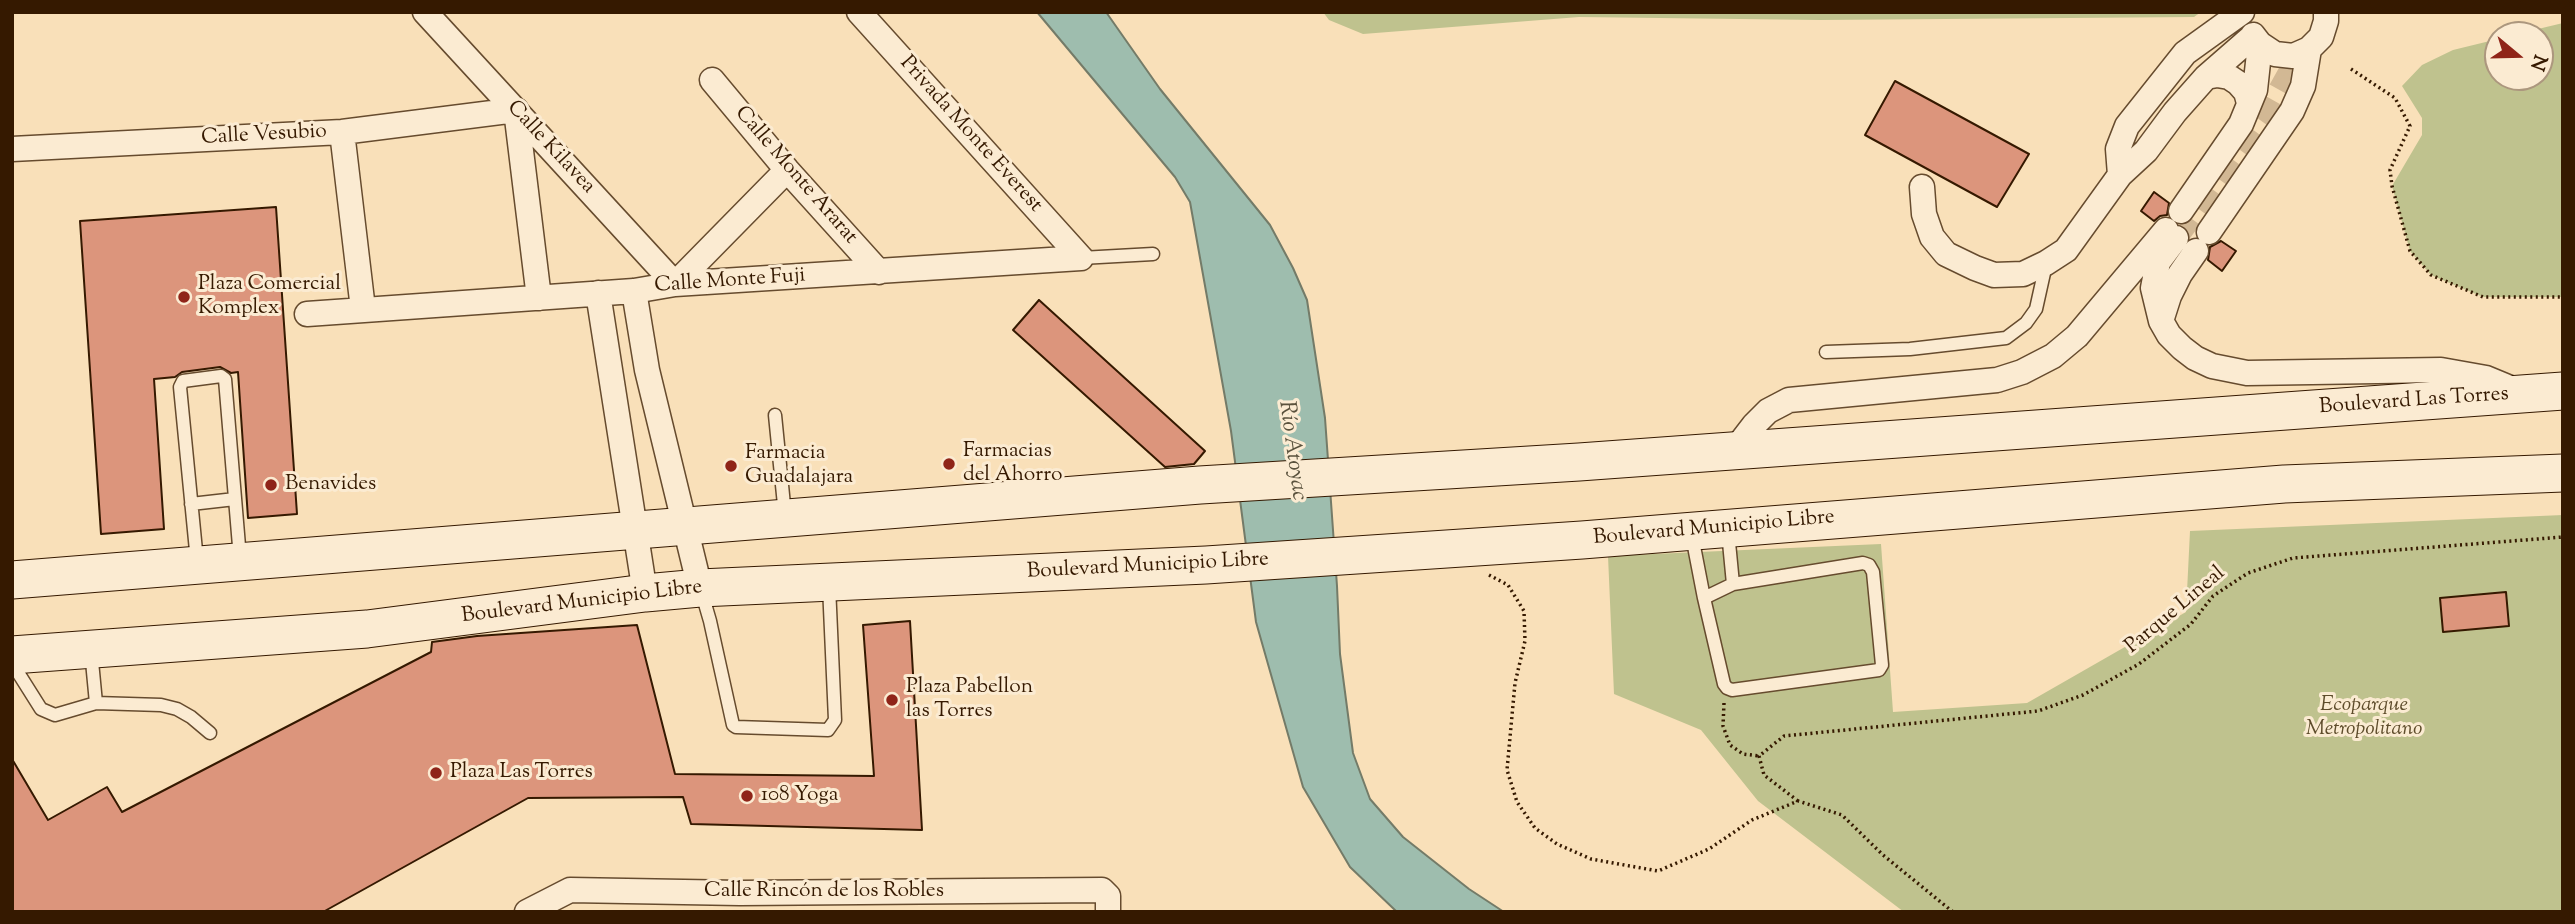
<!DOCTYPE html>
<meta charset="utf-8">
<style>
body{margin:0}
#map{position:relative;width:2575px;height:924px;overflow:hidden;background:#f9e0b9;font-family:"Sorts Mill Goudy",serif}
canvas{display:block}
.frame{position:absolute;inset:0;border:14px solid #351900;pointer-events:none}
.north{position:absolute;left:2484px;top:21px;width:70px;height:70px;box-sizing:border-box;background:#fbebd2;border:2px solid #ac977e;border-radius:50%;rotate:109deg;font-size:19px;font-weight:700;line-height:28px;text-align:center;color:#351900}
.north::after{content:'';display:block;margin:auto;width:24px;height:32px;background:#8f2418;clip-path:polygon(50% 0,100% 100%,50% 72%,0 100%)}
</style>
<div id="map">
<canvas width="2575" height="924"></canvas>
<div class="frame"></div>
<div class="north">N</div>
</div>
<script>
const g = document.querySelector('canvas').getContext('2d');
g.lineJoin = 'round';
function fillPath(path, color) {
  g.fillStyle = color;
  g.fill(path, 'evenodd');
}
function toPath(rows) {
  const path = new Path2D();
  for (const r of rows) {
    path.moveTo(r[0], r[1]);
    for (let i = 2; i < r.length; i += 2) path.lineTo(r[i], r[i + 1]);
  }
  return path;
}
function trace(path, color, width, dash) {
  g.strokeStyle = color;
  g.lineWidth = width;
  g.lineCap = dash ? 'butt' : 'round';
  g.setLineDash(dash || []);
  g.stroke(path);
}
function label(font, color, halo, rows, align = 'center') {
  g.font = font + ' "Sorts Mill Goudy",serif';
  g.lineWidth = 6;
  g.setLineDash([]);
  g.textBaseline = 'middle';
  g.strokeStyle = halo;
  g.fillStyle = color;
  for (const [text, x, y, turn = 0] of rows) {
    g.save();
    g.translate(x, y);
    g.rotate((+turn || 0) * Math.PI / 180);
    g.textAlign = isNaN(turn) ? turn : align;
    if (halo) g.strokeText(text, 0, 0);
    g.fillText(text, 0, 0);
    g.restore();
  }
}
fillPath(toPath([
 [1323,12,2201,12,2194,17,1820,20,1579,17,1363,34,1329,20],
 [2563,23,2563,297,2483,297,2431,275,2410,251,2392,186,2422,135,2422,118,2402,86,2422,65,2453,50,2498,39,2498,77,2540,77,2540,35,2513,35],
 [2563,515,2563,912,1904,912,1758,801,1701,730,1614,694,1608,556,1881,544,1893,712,2027,703,2186,612,2190,531]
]), '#bfc28e');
const water = toPath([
 [1037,12,1106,12,1160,89,1270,225,1293,268,1307,300,1325,418,1337,586,1340,654,1353,753,1370,799,1403,837,1469,889,1504,912,1397,912,1350,867,1303,787,1256,622,1231,431,1190,202,1175,177,1037,12]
]);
fillPath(water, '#9ebdae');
trace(water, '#747b68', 2);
const building = toPath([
 [1895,81,2029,154,1997,207,1865,135,1895,81],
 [2154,192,2169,203,2167,215,2160,216,2154,221,2141,211,2154,192],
 [276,207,297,514,248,518,238,372,231,373,220,367,182,372,175,377,154,379,164,529,101,534,80,221,276,207],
 [2221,241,2236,251,2222,271,2208,260,2210,247,2221,241],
 [1039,300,1205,451,1194,464,1165,467,1013,330,1039,300],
 [2506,592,2509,626,2443,632,2440,598,2506,592],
 [910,621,922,830,691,824,683,797,528,798,323,912,12,912,12,759,48,820,107,787,122,812,431,652,432,642,477,636,637,625,675,774,874,776,863,625,910,621]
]);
fillPath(building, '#dc957c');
trace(building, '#351900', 2);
trace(toPath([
 [2176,237,2272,105,2301,53]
]), '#d2b894', 24, [24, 12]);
const service = toPath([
 [1081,258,1153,254],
 [1826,352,1910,349,2006,338,2026,323,2036,309,2046,264],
 [775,415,785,515],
 [191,504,235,499],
 [1728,532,1733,584],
 [1692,536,1704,598,1724,684,1727,688,1732,690,1879,670,1882,665,1873,572,1869,565,1863,563,1733,584,1704,598],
 [197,561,180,387,183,381,221,376,225,379,240,558],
 [701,590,710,621,733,725,736,727,828,730,835,720,829,586],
 [12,663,41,709,55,715,96,703,91,651],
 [96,703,161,705,177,709,191,717,210,733]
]);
const minor = toPath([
 [425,12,675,284,787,170],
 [859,12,1081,258],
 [2253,35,2260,44,2275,54,2293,56,2309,49,2321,37,2326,21,2326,12],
 [2206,77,2217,75,2229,77,2238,83,2246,92,2249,103],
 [712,80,787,170,879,272],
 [516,110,539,298],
 [342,132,363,309],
 [12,149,342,132,516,110],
 [2120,175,2118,149,2127,126,2185,53,2242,12],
 [1922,187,1924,214,1932,237,1946,254,1975,268,1994,275,2023,274,2046,263,2066,250,2120,175,2146,151,2175,112,2206,77,2253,36],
 [2181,211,2241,124,2255,90,2260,44],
 [2209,232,2292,111,2303,86,2309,49],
 [2196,251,2180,274,2169,296,2161,321,2169,335,2182,348,2195,358,2212,366,2247,373,2441,370,2486,378,2515,390],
 [634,291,647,370,700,588],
 [598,293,645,593],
 [307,314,634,291,675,284,1081,258],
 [2161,321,2153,288,2158,262,2176,238],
 [1734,451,1754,425,1768,411,1789,400,1997,380,2022,372,2053,356,2077,336,2166,230],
 [527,912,570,890,740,893,1102,890,1108,896,1108,912]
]);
const secondary = toPath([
 [12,580,1200,485,1579,462,2563,391],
 [12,655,367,629,645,593,700,588,1206,565,1582,540,2284,484,2563,473]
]);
trace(service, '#664b2e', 15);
trace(minor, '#664b2e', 27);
trace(secondary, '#351900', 39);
trace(toPath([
 [2351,69,2395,98,2410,126,2390,170,2392,186,2410,251,2431,275,2483,297,2563,297],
 [1489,575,1508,585,1524,611,1525,641,1515,683,1507,770,1517,802,1535,828,1557,844,1591,859,1658,871,1709,849,1752,820,1798,801,1842,815,1883,855,1953,912],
 [1724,703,1723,726,1730,745,1743,754,1759,756],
 [1798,801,1764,775,1759,756,1784,736,2038,711,2083,695,2139,664,2191,624,2213,596,2248,573,2293,558,2563,537]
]), '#351900', 3.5, [2, 3.5]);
trace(service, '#fbebd2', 12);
trace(minor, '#fbebd2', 24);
trace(secondary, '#fbebd2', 37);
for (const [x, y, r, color] of [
 [184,297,7,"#8f2418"],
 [949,464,7,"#8f2418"],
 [731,466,7,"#8f2418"],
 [271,485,7,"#8f2418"],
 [892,700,7,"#8f2418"],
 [436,773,7,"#8f2418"],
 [747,796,7,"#8f2418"]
]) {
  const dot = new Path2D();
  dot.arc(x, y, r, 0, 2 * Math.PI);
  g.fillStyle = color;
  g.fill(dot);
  trace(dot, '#fbebd2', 2.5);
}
label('21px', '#351900', '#fbebd2', [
 ["Privada Monte Everest",970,135,48],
 ["Calle Vesubio",264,136,-3],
 ["Calle Kilavea",550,148,47],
 ["Calle Monte Ararat",795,176,49],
 ["Calle Monte Fuji",730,282,-4],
 ["Boulevard Las Torres",2414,402,-4],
 ["Boulevard Municipio Libre",1714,529,-5],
 ["Boulevard Municipio Libre",1148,567,-3],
 ["Boulevard Municipio Libre",582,603,-7],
 ["Parque Lineal",2176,611,-40],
 ["Calle Rincón de los Robles",824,892]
]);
label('21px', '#351900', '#fbebd2', [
 ["Plaza Comercial",198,285],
 ["Komplex",198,309],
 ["Farmacias",963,452],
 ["del Ahorro",963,476],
 ["Farmacia",745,454],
 ["Guadalajara",745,478],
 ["Benavides",285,485],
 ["Plaza Pabellon",906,688],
 ["las Torres",906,712],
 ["Plaza Las Torres",450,773],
 ["108 Yoga",761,796]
], 'left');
label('italic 21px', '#5e4c2b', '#fbebd2', [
 ["Ecoparque",2364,706],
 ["Metropolitano",2364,730]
]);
label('italic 23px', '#5a523d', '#fbebd2', [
 ["Río Atoyac",1291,451,82]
]);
</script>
